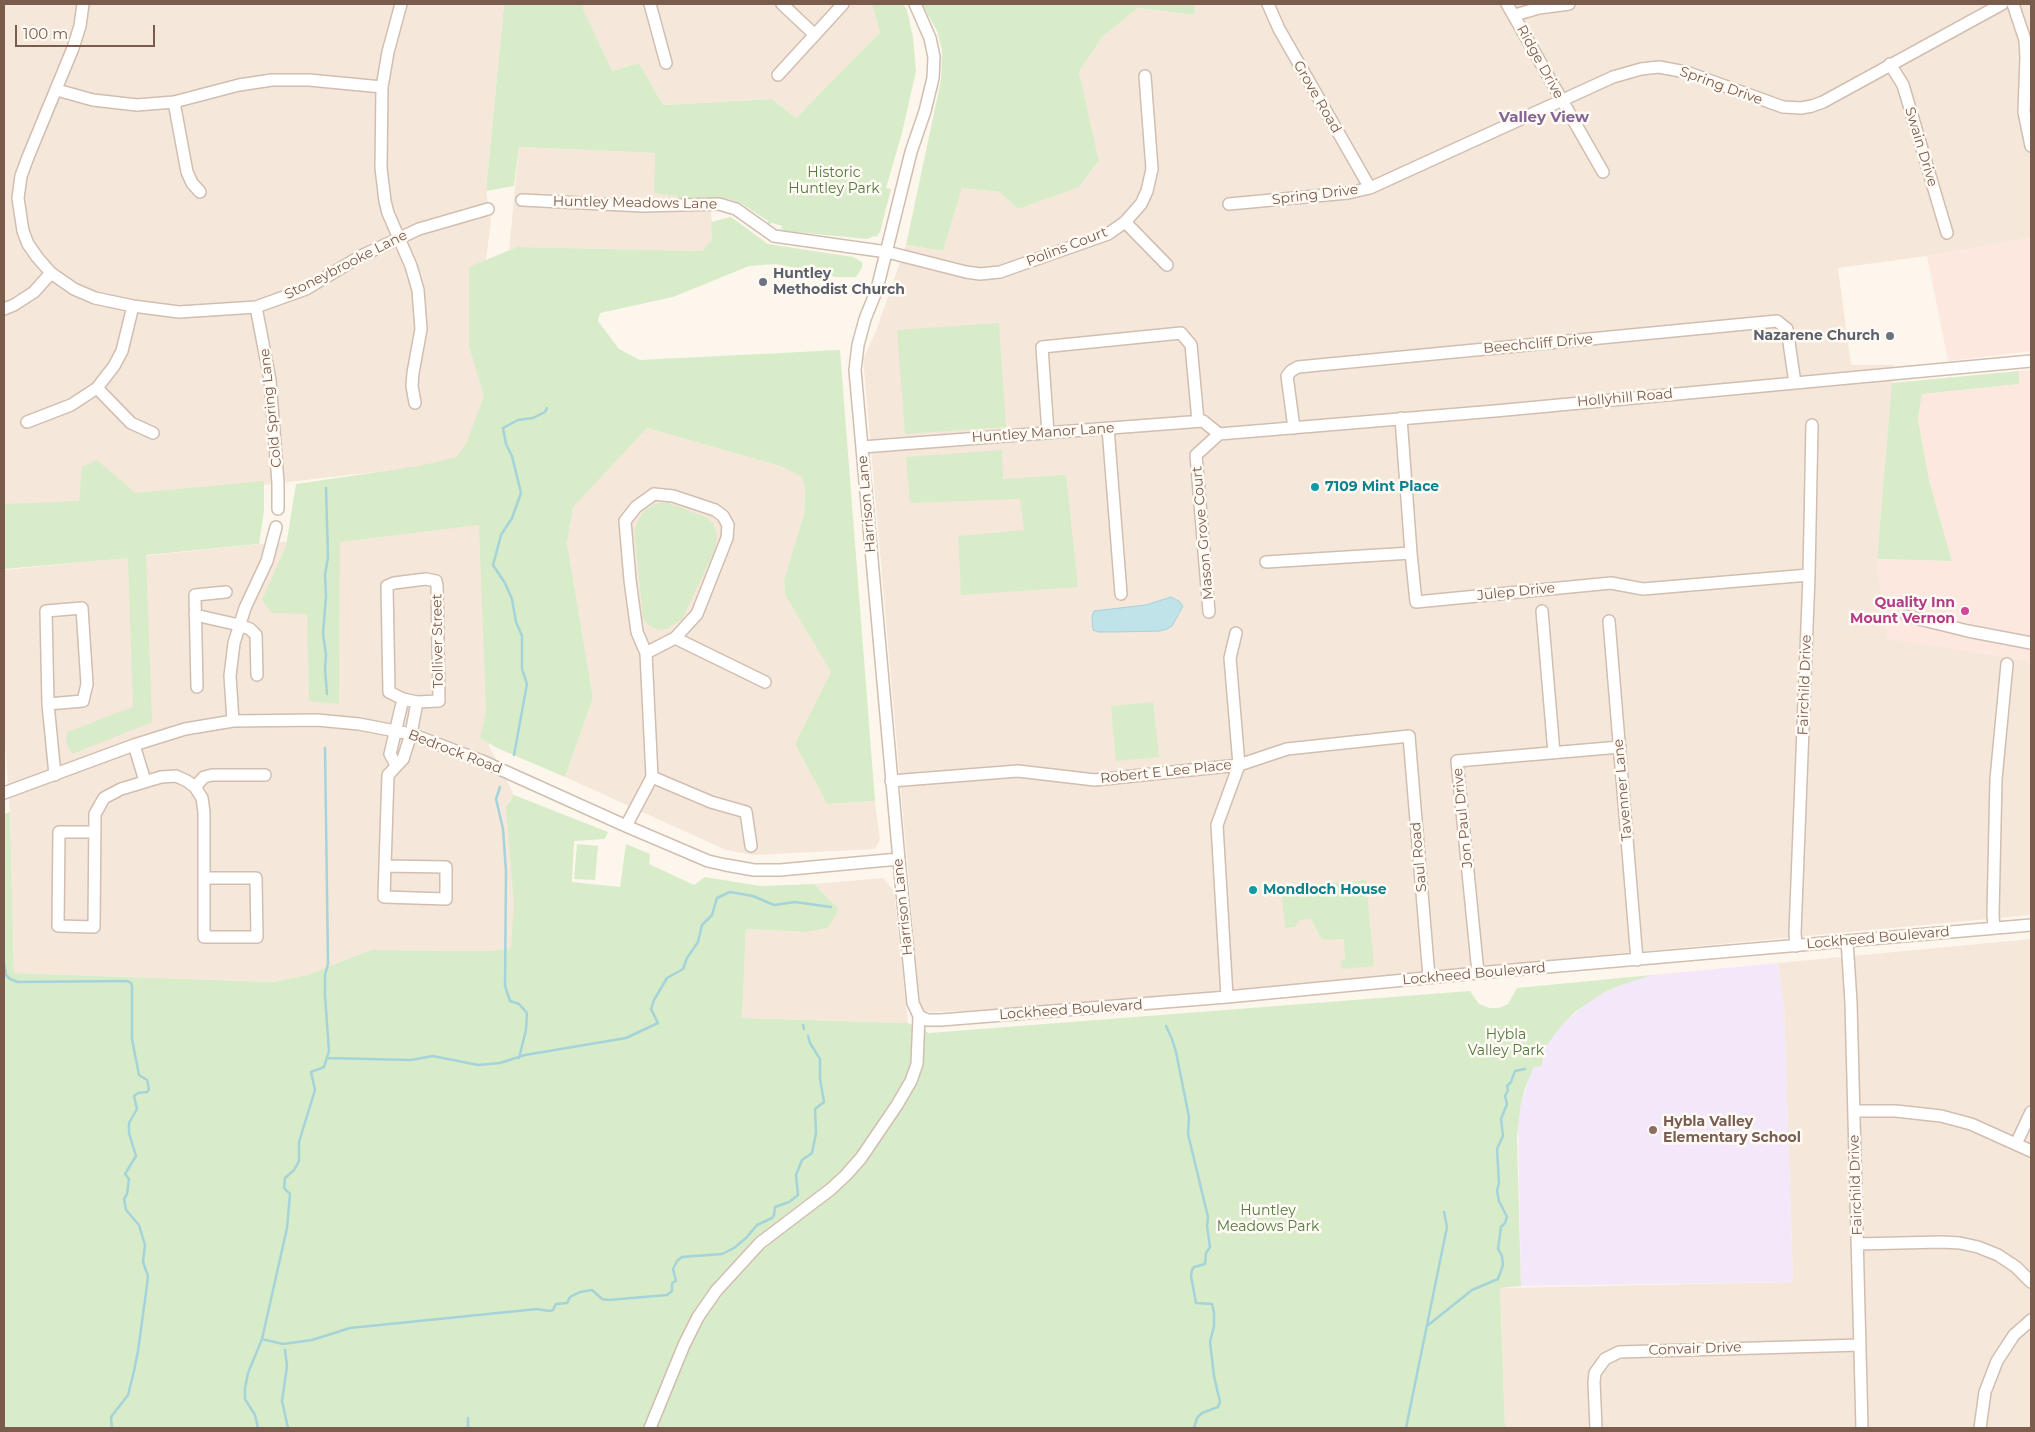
<!DOCTYPE html>
<style>
body{margin:0}
#map{position:relative;width:2035px;height:1432px;overflow:hidden;background:#fdf6ec;font-family:Montserrat,sans-serif}
canvas{display:block}
.frame{position:absolute;inset:0;border:5px solid #7a5c4d;pointer-events:none}
.scale{position:absolute;left:15px;top:25px;width:140px;height:22px;box-sizing:border-box;border:2px solid #7a5c4d;border-top:0;padding-left:6px;font-size:15px;line-height:18px;white-space:nowrap;color:#7a5c4d;-webkit-text-stroke:4px #fffaf3;paint-order:stroke}
</style>
<div id="map">
<canvas width="2035" height="1432"></canvas>
<div class="frame"></div>
<div class="scale">100 m</div>
</div>
<script>
const g = document.querySelector('canvas').getContext('2d');
g.lineJoin = 'round';
function fillPath(path, color) {
  g.fillStyle = color;
  g.fill(path, 'evenodd');
}
function toPath(rows) {
  const path = new Path2D();
  for (const r of rows) {
    path.moveTo(r[0], r[1]);
    for (let i = 2; i < r.length; i += 2) path.lineTo(r[i], r[i + 1]);
  }
  return path;
}
function trace(path, color, width, dash) {
  g.strokeStyle = color;
  g.lineWidth = width;
  g.lineCap = dash ? 'butt' : 'round';
  g.setLineDash(dash || []);
  g.stroke(path);
}
function label(font, color, halo, rows, align = 'center') {
  g.font = font + ' Montserrat,sans-serif';
  g.lineWidth = 5;
  g.setLineDash([]);
  g.textBaseline = 'middle';
  g.strokeStyle = halo;
  g.fillStyle = color;
  for (const [text, x, y, turn = 0] of rows) {
    g.save();
    g.translate(x, y);
    g.rotate((+turn || 0) * Math.PI / 180);
    g.textAlign = isNaN(turn) ? turn : align;
    if (halo) g.strokeText(text, 0, 0);
    g.fillText(text, 0, 0);
    g.restore();
  }
}
fillPath(toPath([
 [4,4,504,4,486,191,491,221,475,346,490,400,461,462,4,515],
 [581,4,872,4,880,32,796,118,772,99,663,105,639,63,612,71],
 [1194,4,2031,4,2031,238,1927,256,1838,268,1851,365,1894,365,1877,559,1888,638,2031,661,2031,915,1016,1010,926,1012,922,1011,919,997,863,359,876,331,906,245,943,251,962,188,1000,192,1079,187,1099,162,1079,72,1102,37,1138,8,1194,15],
 [519,147,655,153,710,195,713,241,702,251,517,247,509,250],
 [647,428,780,466,801,475,805,487,804,514,784,580,785,595,831,672,795,744,827,804,875,801,880,840,875,849,754,855,726,850,565,777,593,698,567,543,573,506],
 [480,522,489,746,514,795,509,801,514,905,512,948,491,951,371,950,307,975,273,982,14,973,10,812,4,731,4,570],
 [883,878,894,891,908,1023,742,1018,746,929,805,932,838,908,814,884],
 [2031,939,2031,1428,1505,1428,1500,1288,1793,1282,1784,1007,1778,963]
]), '#f5e8da');
fillPath(toPath([
 [2031,238,2031,351,1948,361,1927,256],
 [2031,370,2031,661,1888,639,1877,559,1952,561,1929,480,1918,419,1922,394,2018,384,2019,371]
]), '#fde8e0');
fillPath(toPath([
 [1778,963,1784,1007,1793,1282,1521,1286,1518,1124,1521,1103,1530,1075,1551,1038,1562,1025,1587,1003,1603,993,1636,979,1652,975]
]), '#f3e8fa');
fillPath(toPath([
 [504,4,581,4,612,71,639,63,663,105,772,99,796,118,880,32,872,4,903,4,907,10,913,37,916,71,902,133,886,188,891,189,880,232,876,237,874,236,867,239,785,231,781,229,782,226,772,223,767,225,768,221,742,204,729,199,677,199,677,196,654,193,655,153,519,147,514,186,486,191],
 [922,4,1194,4,1195,15,1138,8,1102,37,1079,72,1099,161,1079,187,1018,209,1000,192,962,188,943,251,906,245,941,80,942,50,937,31],
 [731,217,768,244,853,257,862,262,862,268,856,277,836,277,776,264,749,266,673,297,600,313,598,321,619,349,640,360,840,350,875,801,827,804,795,744,831,672,785,595,784,580,804,514,805,487,801,476,780,466,647,428,573,507,567,543,593,698,565,777,497,748,480,738,486,712,479,525,340,542,339,704,309,701,307,614,272,613,262,600,286,546,296,484,419,466,457,457,466,444,484,396,469,346,469,267,517,247,702,251,712,240,711,222],
 [999,323,1006,427,905,434,897,330],
 [2019,371,2019,384,1922,394,1918,419,1929,480,1952,561,1877,559,1892,383],
 [1002,450,1003,479,1066,475,1078,587,961,595,958,536,1024,530,1020,499,910,503,906,457],
 [97,460,135,493,264,481,264,511,259,544,146,555,152,722,72,754,66,742,67,732,133,707,128,558,4,569,4,504,79,501,82,467],
 [666,502,706,517,713,523,717,535,715,550,682,619,667,629,659,630,648,625,643,618,634,529,643,512,655,504],
 [1153,702,1159,757,1116,761,1111,706],
 [514,795,608,832,605,839,574,841,572,882,620,887,626,844,650,854,649,864,694,885,705,877,760,886,814,884,838,908,836,915,827,928,805,932,746,929,742,1018,908,1023,929,1033,1470,991,1479,1004,1490,1008,1499,1008,1508,1004,1517,988,1652,975,1621,985,1603,993,1575,1012,1562,1025,1543,1050,1542,1066,1534,1067,1525,1088,1521,1103,1517,1136,1521,1286,1500,1288,1505,1428,4,1428,4,814,10,812,14,973,273,982,307,975,371,950,491,951,511,948,514,905,506,807],
 [577,844,598,846,595,880,574,879],
 [1366,880,1374,966,1342,969,1341,960,1345,960,1344,939,1322,940,1311,919,1300,920,1295,927,1285,928,1281,887]
]), '#d8ecc9');
const water = toPath([
 [1171,597,1179,601,1183,606,1172,626,1167,629,1160,631,1114,632,1098,632,1093,630,1092,616,1094,611,1146,605,1171,597]
]);
fillPath(water, '#bfe3e8');
trace(water, '#a5d3da', 1);
trace(toPath([
 [326,488,328,557,325,575,326,596,323,634,326,655,325,669,327,694],
 [514,755,527,684,522,669,522,636,516,622,512,599,505,583,493,565,501,535,512,518,521,493,512,456,506,444,503,428,518,420,533,418,545,412,547,408],
 [500,787,496,799,503,829,506,871,505,986,510,1001,519,1004,527,1013,526,1030,519,1058],
 [4,964,6,975,10,979,18,982,127,981,131,983,132,987,132,1039,139,1075,147,1080,149,1089,147,1092,138,1093,134,1096,137,1109,129,1123,129,1133,136,1156,125,1174,129,1179,127,1194,124,1199,126,1210,139,1225,145,1245,143,1262,148,1276,147,1285,138,1351,134,1371,128,1395,111,1417,112,1428],
 [803,1025,804,1029],
 [1166,1026,1172,1039,1176,1052,1189,1117,1188,1134,1208,1217,1207,1226,1210,1247,1206,1253,1205,1264,1194,1267,1192,1270,1191,1276,1196,1303,1212,1304,1214,1312,1214,1326,1210,1342,1214,1376,1220,1402,1218,1407,1202,1413,1197,1418,1194,1428],
 [327,1058,411,1060,433,1056,478,1065,500,1063,525,1055,626,1038,658,1023,651,1009,654,1000,667,978,683,969,687,958,698,942,702,925,712,915,717,898,730,892,753,896,774,905,795,902,831,907],
 [1427,1326,1472,1290,1498,1279,1503,1265,1502,1256,1498,1249,1501,1227,1505,1223,1507,1217,1499,1201,1497,1191,1499,1183,1497,1149,1503,1136,1501,1119,1507,1104,1505,1096,1508,1090,1507,1086,1511,1082,1515,1071,1525,1069],
 [262,1339,283,1344,312,1340,350,1328,537,1309,549,1311,553,1310,556,1304,567,1303,570,1297,580,1292,592,1290,602,1299,608,1300,667,1295,672,1291,672,1283,676,1281,673,1269,677,1261,682,1257,722,1254,734,1248,746,1238,757,1225,772,1218,774,1215,775,1207,789,1202,798,1195,796,1175,802,1160,812,1153,816,1133,815,1109,824,1102,820,1079,820,1059,810,1043,808,1036],
 [285,1350,287,1366,282,1401,288,1428],
 [468,1418,468,1428],
 [258,1428,255,1415,245,1399,245,1388,248,1373,262,1339,287,1228,290,1194,284,1188,285,1178,294,1170,299,1161,299,1142,315,1090,311,1072,324,1067,329,1051,325,996,325,975,328,964,325,748],
 [1406,1428,1447,1227,1444,1212]
]), '#a5d3da', 2.5);
const minor = toPath([
 [83,4,80,26,73,48,28,157,21,176,18,198,23,231,28,244,37,257,51,273,74,289,95,298,133,306,179,312,256,307,306,289,361,256,419,229,488,209],
 [401,4,388,52,382,87,381,168,385,201,388,213,411,266,418,290,421,329,413,373,412,386,415,403],
 [650,4,666,63],
 [782,4,815,35],
 [915,4,930,38,934,57,933,78,925,111,911,152,877,289,865,319,858,345,855,370,901,882,913,1003,919,1016,927,1020,941,1020,1227,997,1478,973,2031,925],
 [1268,4,1279,29,1370,188],
 [1507,4,1603,172],
 [2013,4,2025,40,2026,57,2024,112,2031,146],
 [1515,15,1539,8,1569,4],
 [1890,64,1903,85,1947,233],
 [778,75,843,4],
 [57,90,93,100,137,105,174,102,239,85,272,80,309,80,382,87],
 [174,102,187,172,192,183,200,192],
 [522,200,643,206,719,204,736,209,774,236,887,252,966,272,980,274,1000,272,1108,234,1125,222,1141,204,1147,191,1152,169,1145,76],
 [1229,204,1348,193,1370,188,1613,77,1641,69,1659,67,1686,72,1783,107,1801,108,1812,106,1823,102,2002,4],
 [1125,222,1167,265],
 [256,307,270,380,278,483,278,509],
 [4,309,14,305,34,292,51,273],
 [97,388,131,423,153,433],
 [1401,418,1411,553],
 [27,422,71,405,97,388,114,366,122,351,133,306],
 [1108,428,1121,594],
 [1294,428,1287,376,1291,371,1298,367,1777,321,1787,329,1795,383],
 [1048,433,1042,347,1181,333,1191,345,1198,421],
 [1219,434,1495,411,2031,361],
 [862,447,1203,421,1219,434],
 [1266,562,1411,553,1416,602,1611,583,1643,589,1809,575],
 [426,579,436,581,437,586,439,701,417,702,403,699,389,692,387,586,394,583,426,579],
 [1542,611,1554,753],
 [1209,612,1196,455,1219,434],
 [195,615,239,625,250,629,256,635,257,675],
 [1907,616,1968,631,2031,643],
 [1609,621,1637,960],
 [675,638,765,682],
 [197,687,195,595,226,592],
 [48,704,46,611,82,608,87,684,83,701,48,704,55,775],
 [233,721,230,676,234,643,245,608,267,561,276,527],
 [134,745,145,781],
 [396,765,390,754,403,699],
 [652,777,711,802,746,812,751,846],
 [891,781,1018,771,1095,780,1239,765,1287,749,1409,736,1429,977],
 [195,787,204,777,212,775,265,775],
 [4,793,134,745,185,729,233,721,317,720,359,724,411,734,482,761,626,826,708,861,726,865,754,870,780,870,899,859],
 [626,826,652,777,646,653,637,632,630,580,625,521,636,507,654,494,673,496,715,510,723,516,728,525,727,538,697,614,675,638,646,653],
 [94,832,59,832,58,926,94,927,95,814,104,798,121,789,161,777,176,776,187,781,195,787,202,798,204,812,204,937,257,937,256,878,204,878],
 [385,866,446,867,446,899,384,897,385,866,388,775,403,759,411,734,417,702],
 [1994,928,1993,915,1996,779,2007,664],
 [1847,941,1851,1002,1862,1428],
 [1796,946,1795,933,1809,575,1812,425],
 [1478,973,1457,761,1620,747],
 [1227,997,1217,825,1239,765,1230,658,1236,633],
 [1854,1111,1896,1111,1941,1116,1971,1124,2031,1151],
 [2016,1144,2031,1112],
 [1857,1244,1942,1242,1960,1243,1978,1247,1998,1255,2016,1267,2031,1282],
 [650,1428,684,1345,698,1317,716,1291,760,1243,831,1189,846,1175,861,1158,897,1105,911,1081,917,1064,919,1016],
 [1596,1428,1594,1382,1595,1373,1605,1359,1619,1352,1860,1345],
 [1980,1428,1985,1392,1997,1361,2014,1335,2031,1320]
]);
trace(minor, '#d1beb0', 14);
trace(minor, '#fff', 11);
for (const [x, y, r, color] of [
 [763,282,5,"#6b7280"],
 [1890,336,5,"#6b7280"],
 [1315,487,5,"#0f9aa8"],
 [1965,611,5,"#d1479c"],
 [1253,890,5,"#0f9aa8"],
 [1653,1130,5,"#8d6e63"]
]) {
  const dot = new Path2D();
  dot.arc(x, y, r, 0, 2 * Math.PI);
  g.fillStyle = color;
  g.fill(dot);
  trace(dot, '#fffaf3', 2);
}
label('14px', '#7a5c4d', '#fffaf3', [
 ["Ridge Drive",1540,62,61],
 ["Spring Drive",1721,86,20],
 ["Grove Road",1317,97,60],
 ["Swain Drive",1921,147,73],
 ["Spring Drive",1315,195,-7],
 ["Huntley Meadows Lane",635,203,1],
 ["Polins Court",1067,247,-21],
 ["Stoneybrooke Lane",346,265,-27],
 ["Beechcliff Drive",1538,344,-5],
 ["Hollyhill Road",1625,398,-5],
 ["Cold Spring Lane",271,408,-96],
 ["Huntley Manor Lane",1043,433,-4],
 ["Harrison Lane",867,504,-95],
 ["Mason Grove Court",1203,533,-95],
 ["Julep Drive",1516,592,-6],
 ["Tolliver Street",438,641,-91],
 ["Fairchild Drive",1805,685,-88],
 ["Bedrock Road",455,752,21],
 ["Robert E Lee Place",1166,772,-6],
 ["Tavenner Lane",1623,790,-95],
 ["Jon Paul Drive",1463,818,-96],
 ["Saul Road",1419,857,-95],
 ["Harrison Lane",903,907,-96],
 ["Lockheed Boulevard",1878,938,-5],
 ["Lockheed Boulevard",1474,974,-5],
 ["Lockheed Boulevard",1071,1010,-4],
 ["Fairchild Drive",1856,1185,-92],
 ["Convair Drive",1695,1349,-2]
]);
label('14px', '#537a41', '#fffaf3', [
 ["Historic",834,173],
 ["Huntley Park",834,189],
 ["Hybla",1506,1035],
 ["Valley Park",1506,1051],
 ["Huntley",1268,1211],
 ["Meadows Park",1268,1227]
]);
label('bold 14px', '#5b616d', '#fffaf3', [
 ["Huntley",773,274],
 ["Methodist Church",773,290],
 ["Nazarene Church",1880,336,"right"]
], 'left');
label('bold 14px', '#0d838f', '#fffaf3', [
 ["7109 Mint Place",1325,487],
 ["Mondloch House",1263,890]
], 'left');
label('bold 14px', '#b23c85', '#fffaf3', [
 ["Quality Inn",1955,603],
 ["Mount Vernon",1955,619]
], 'right');
label('bold 14px', '#785e54', '#fffaf3', [
 ["Hybla Valley",1663,1122],
 ["Elementary School",1663,1138]
], 'left');
label('bold 15px', '#846695', '#fffaf3', [
 ["Valley View",1544,118]
]);
</script>
